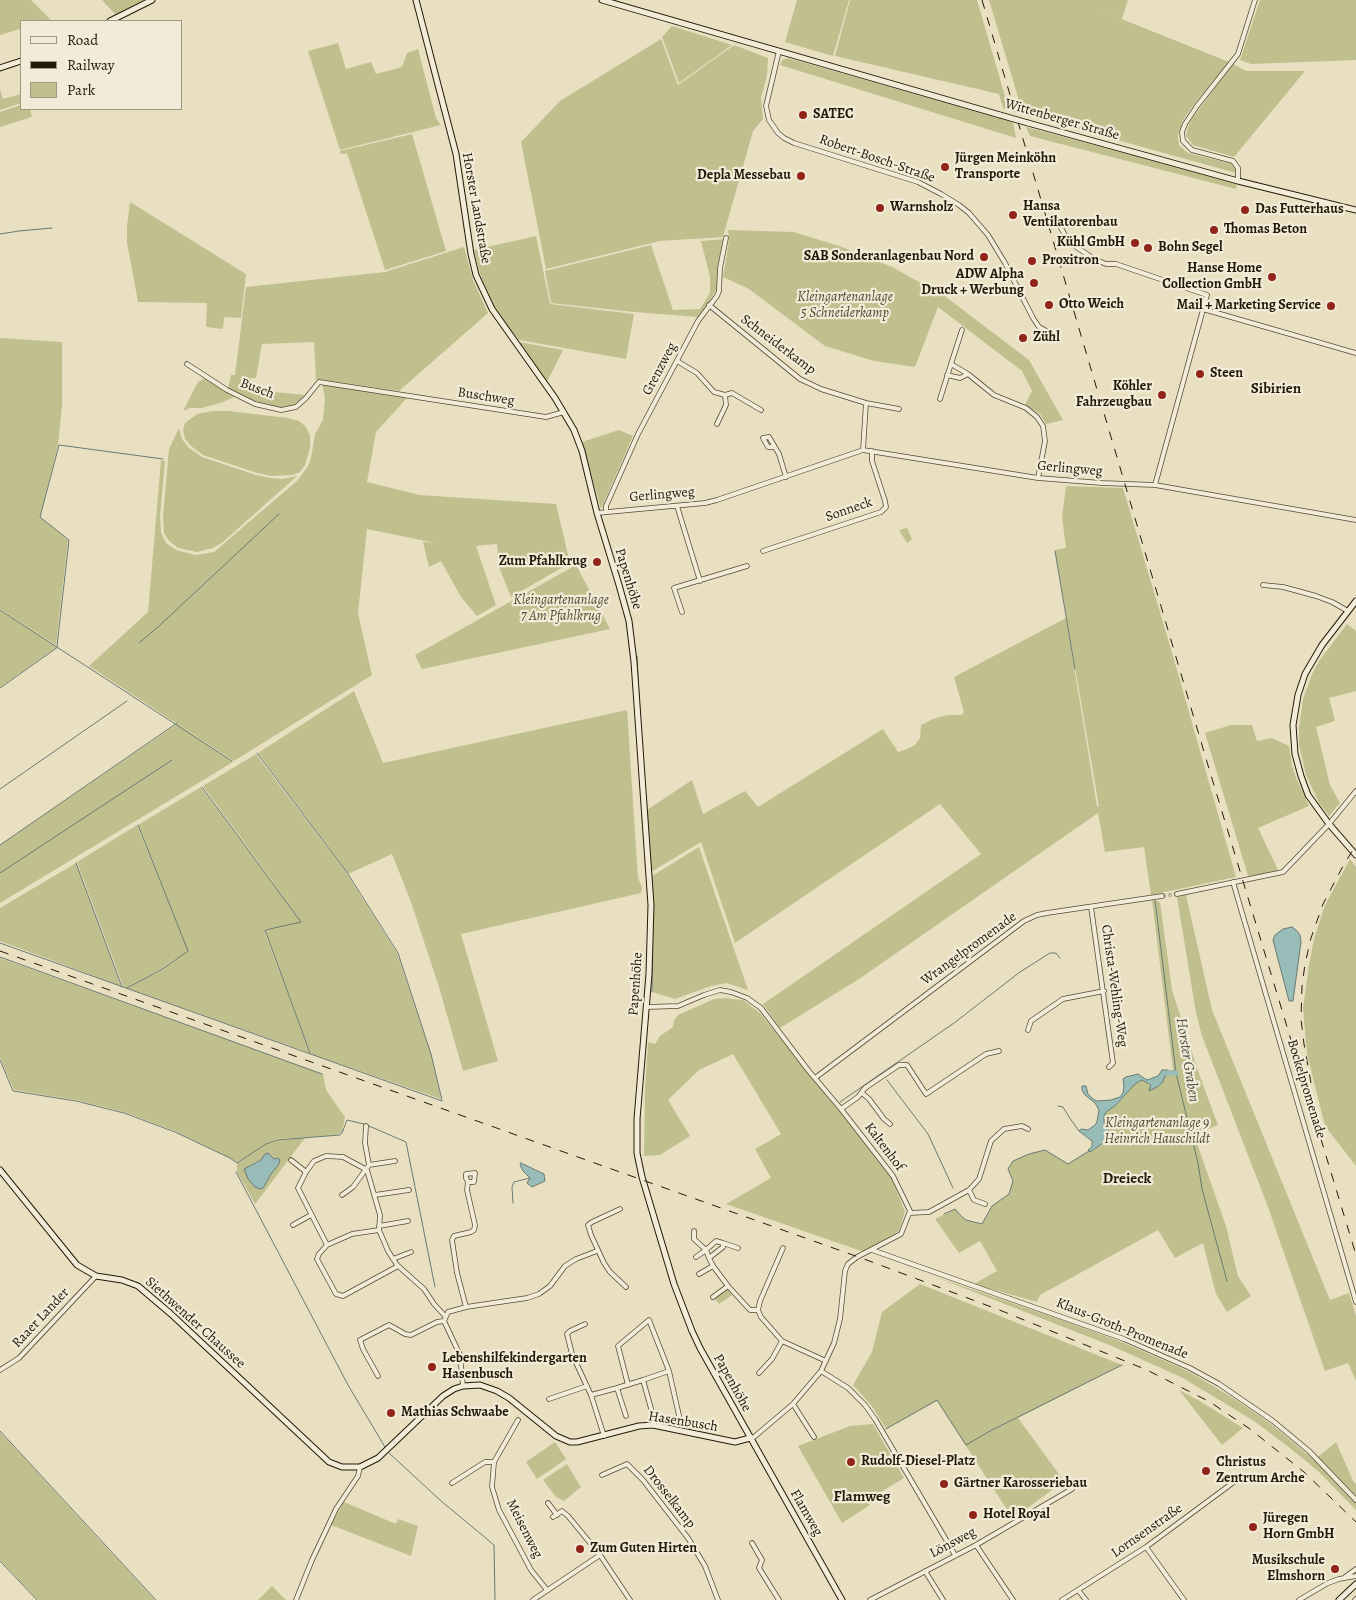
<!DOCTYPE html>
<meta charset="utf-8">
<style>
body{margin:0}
#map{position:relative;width:1356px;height:1600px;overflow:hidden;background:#e9e0c2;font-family:Alegreya,serif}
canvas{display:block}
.legend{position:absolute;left:20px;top:20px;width:162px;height:90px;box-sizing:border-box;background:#f1ebd7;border:1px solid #9f9784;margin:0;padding:6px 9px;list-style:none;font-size:15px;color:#241808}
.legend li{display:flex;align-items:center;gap:10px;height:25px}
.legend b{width:25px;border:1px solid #9f9784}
</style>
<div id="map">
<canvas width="1356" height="1600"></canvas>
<ul class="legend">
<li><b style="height:6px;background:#f1ebd7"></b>Road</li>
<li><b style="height:6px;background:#241808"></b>Railway</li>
<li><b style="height:14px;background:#bfc08e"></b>Park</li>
</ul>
</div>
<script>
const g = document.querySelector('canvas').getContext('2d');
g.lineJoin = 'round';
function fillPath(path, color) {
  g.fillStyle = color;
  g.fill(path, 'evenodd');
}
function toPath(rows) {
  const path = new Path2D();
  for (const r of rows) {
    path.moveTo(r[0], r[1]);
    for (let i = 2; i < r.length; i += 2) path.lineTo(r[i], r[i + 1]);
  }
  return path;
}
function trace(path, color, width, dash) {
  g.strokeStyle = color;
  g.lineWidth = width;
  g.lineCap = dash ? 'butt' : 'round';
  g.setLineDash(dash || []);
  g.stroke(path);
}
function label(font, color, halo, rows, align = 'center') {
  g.font = font + ' Alegreya,serif';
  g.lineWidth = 4.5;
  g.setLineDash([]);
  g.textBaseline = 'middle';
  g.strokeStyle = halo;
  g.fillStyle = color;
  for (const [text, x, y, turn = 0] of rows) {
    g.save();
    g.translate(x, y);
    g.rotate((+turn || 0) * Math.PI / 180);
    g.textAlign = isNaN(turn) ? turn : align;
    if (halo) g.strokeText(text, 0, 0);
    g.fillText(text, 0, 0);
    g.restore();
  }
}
fillPath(toPath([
 [0,0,31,0,52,21,21,21,21,32,20,29,0,35],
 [102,0,145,0,116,15],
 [797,0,849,0,833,56,785,42],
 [850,0,977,0,1009,110,1003,108,999,94,835,56],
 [989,0,1128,0,1122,19,1089,6,1229,62,1195,103,1183,120,1178,135,1179,145,1188,153,1232,164,1235,168,1236,173,1023,114],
 [1260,0,1356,0,1356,60,1251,64,1240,60],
 [672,26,732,45,679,83,662,37],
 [661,39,678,85,734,45,768,58,767,75,761,98,763,119,753,131,723,237,660,241,546,269,521,142,560,101],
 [338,43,346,69,371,62,376,74,402,67,407,53,418,49,436,118,441,125,340,150,308,51],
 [788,58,1013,122,1016,138,780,65,782,60],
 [1233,64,1246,71,1305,71,1234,157,1193,145,1186,136,1188,127,1192,119],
 [0,89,3,99,21,94,21,103,0,110],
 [21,105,21,109,30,109,32,117,0,127,0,112],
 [1026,127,1237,183,1236,189,1030,136],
 [412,134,446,251,385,270,347,153,341,154,340,151],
 [130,202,246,274,241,318,224,317,223,329,206,327,207,303,138,302,127,243,127,226],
 [728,230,794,232,842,247,892,267,946,297,1029,360,1063,420,1046,424,1040,414,1025,405,1032,391,1022,371,938,307,915,367,874,361,825,346,749,289,723,277,729,240],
 [536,236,550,304,634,314,626,359,519,340,499,316,480,274,474,250],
 [725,239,717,289,699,317,634,312,551,303,545,271,651,245,673,310,700,309,710,293,710,277,701,241],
 [464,247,473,280,488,313,399,391,316,379,314,342,262,344,256,378,251,378,251,390,307,395,295,405,282,409,255,403,228,388,231,375,235,375,246,287,385,272],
 [0,338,62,342,62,405,58,445,40,517,68,540,56,645,0,609],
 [519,342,563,350,547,382],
 [205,378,235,397,220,403,202,408,190,408,183,411,198,382],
 [322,384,407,398,376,432,367,482,420,495,556,504,570,563,511,597,499,567,497,544,476,546,496,605,477,616,461,597,441,561,429,567,423,542,435,543,367,529,358,613,372,675,234,761,89,666,148,612,161,460,165,461,160,516,161,533,166,543,176,550,196,555,214,552,298,480,308,466,311,458,315,434,323,420,325,398],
 [212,411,229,411,288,418,299,421,306,427,310,436,310,448,305,465,300,472,293,475,271,476,257,473,203,455,191,446,185,439,183,430,185,423,197,414],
 [179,428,182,439,189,448,202,457,256,475,270,478,283,479,297,476,223,542,213,548,197,552,178,548,169,541,164,533,163,516,169,449],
 [619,430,633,436,601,509,582,442],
 [1066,486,1123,488,1173,656,1236,877,1151,895,1144,847,1105,852,1098,813,859,979,780,1028,763,1004,981,854,940,804,735,943,701,842,651,872,647,810,692,780,703,814,745,791,758,807,883,729,898,752,907,749,915,745,920,738,921,725,933,719,947,715,962,715,964,712,954,677,1066,618,1097,806,1099,807,1055,550,1066,548,1062,517],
 [907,528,912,539,907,543,899,530],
 [576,565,610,629,422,669,415,655],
 [0,610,57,647,0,687],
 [1347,624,1356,631,1356,691,1329,698,1335,721,1316,727,1330,785,1340,803,1329,816,1319,803,1306,775,1299,745,1299,727,1303,699,1312,674,1319,661],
 [354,691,383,763,627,710,638,878,642,887,641,893,461,934,498,1061,463,1071,439,987,411,902,392,854,348,874,258,753],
 [177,724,233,762,0,903,0,845],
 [1231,725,1252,725,1257,741,1272,738,1289,746,1292,766,1297,780,1309,806,1258,828,1279,872,1248,876,1205,733],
 [256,754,347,874,397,953,431,1054,441,1099,311,1054,266,933,266,930,272,928,265,929,265,933,310,1053,127,988,164,968,188,951,164,967,126,988,123,986,77,862,137,825,184,941,138,825,201,787,302,922,203,786],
 [699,847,748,990,726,983,711,986,675,999,652,992,654,911,652,876],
 [1350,859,1356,867,1356,1166,1325,1126,1307,1054,1303,1008,1309,965,1314,939,1325,905],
 [76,863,121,986,0,941,0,908],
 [1186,895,1212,1010,1330,1300,1349,1293,1356,1316,1356,1381,1348,1363,1325,1371,1268,1207,1202,1036,1196,1013,1177,897],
 [1152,900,1160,902,1172,990,1199,1074,1218,1125,1194,1135,1226,1226,1238,1276,1251,1296,1227,1312,1216,1294,1203,1243,1175,1258,1158,1230,1040,1295,1037,1302,974,1284,997,1271,980,1241,959,1253,935,1219,955,1209,962,1217,966,1220,982,1224,992,1206,1009,1194,1013,1181,1008,1169,1013,1161,1029,1154,1045,1150,1068,1164,1089,1151,1090,1152,1103,1144,1111,1135,1104,1122,1104,1116,1106,1112,1115,1106,1134,1085,1138,1082,1142,1080,1151,1086,1150,1091,1162,1083,1168,1070,1173,1070],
 [0,958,323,1074,326,1090,345,1117,342,1132,339,1134,329,1136,276,1139,237,1162,230,1158,175,1131,124,1112,76,1100,14,1090,0,1058],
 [726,998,743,1000,760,1013,848,1122,891,1176,905,1212,899,1231,879,1244,864,1252,726,1204,771,1178,755,1149,781,1134,733,1054,699,1070,668,1100,690,1136,660,1155,644,1156,645,1090,648,1042,655,1044,660,1036,673,1027,674,1020,678,1015,714,999],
 [305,1138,255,1204,237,1172,237,1163,266,1145,277,1140],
 [269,1155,274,1159,277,1158,279,1160,279,1164,271,1174,263,1188,249,1166],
 [933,1276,1067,1322,1124,1343,1188,1371,1233,1398,1271,1424,1314,1460,1336,1442,1354,1483,1356,1483,1356,1510,1318,1471,1286,1445,1254,1421,1183,1378,1112,1346],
 [920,1284,1122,1365,1018,1418,1064,1481,1013,1519,937,1401,886,1429,871,1405,853,1385,872,1352,882,1312],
 [728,1288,732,1295,719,1304,714,1298],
 [1179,1390,1198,1400,1243,1428,1222,1445],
 [873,1424,904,1478,868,1500,870,1505,842,1523,798,1446,850,1426],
 [0,1432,155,1600,38,1600,0,1560],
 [555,1442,566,1459,537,1479,526,1462],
 [567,1464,581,1487,564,1501,556,1497,543,1480],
 [344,1502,396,1524,398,1519,418,1526,411,1556,331,1525],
 [272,1586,286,1600,258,1600]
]), '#bfc08e');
const water = toPath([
 [1292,927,1296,930,1300,935,1301,942,1293,1001,1289,1001,1273,940,1275,935,1283,929,1292,927],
 [1162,1070,1168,1070,1162,1083,1157,1087,1149,1091,1151,1085,1142,1080,1138,1082,1134,1085,1115,1106,1106,1112,1104,1117,1104,1122,1112,1137,1090,1152,1088,1150,1092,1147,1092,1141,1079,1131,1081,1129,1088,1130,1095,1125,1097,1122,1099,1110,1095,1103,1085,1095,1082,1090,1082,1086,1086,1086,1088,1094,1093,1099,1097,1101,1111,1100,1120,1097,1123,1093,1124,1087,1123,1079,1126,1077,1138,1074,1147,1080,1158,1076,1162,1070],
 [268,1153,274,1159,277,1158,280,1160,279,1164,271,1174,263,1188,260,1189,255,1187,248,1179,244,1169,261,1160,264,1155,268,1153],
 [521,1163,544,1174,545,1181,532,1187,527,1183,530,1178,523,1171,520,1165,521,1163]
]);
fillPath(water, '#98bcb8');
trace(water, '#6a7a72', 1);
trace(toPath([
 [0,234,19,231,52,228],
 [1055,551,1075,669],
 [0,610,232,761],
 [139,643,158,627,279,514],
 [57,646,69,540,40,517,59,445,163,459],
 [637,656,640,715],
 [0,688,58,647],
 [257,753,348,874,398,953,431,1054,442,1100],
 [202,787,301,922,265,930,310,1053],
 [0,789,127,701],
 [0,845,177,723],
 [76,863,122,987],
 [0,873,172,760],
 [1155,900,1176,1073,1198,1163,1202,1189,1227,1281],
 [0,943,442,1101],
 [0,957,322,1074],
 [127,988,164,968,188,951,138,825],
 [652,992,653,906],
 [0,1060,13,1091,76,1101,124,1113,175,1132,230,1158,237,1163,266,1144,277,1140,340,1135,342,1133,347,1120,364,1124],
 [887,1080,928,1134,953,1188],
 [840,1102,954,1023,1020,972,1050,953,1056,953,1060,958],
 [1058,1106,1063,1107,1069,1117,1079,1131],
 [369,1126,406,1142,435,1287],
 [236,1172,348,1385,385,1447],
 [513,1203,512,1187,514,1182,530,1178],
 [944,1214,955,1209,962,1217,966,1220,982,1224,992,1206,1009,1194,1013,1181,1008,1169,1013,1161,1029,1154,1045,1150,1068,1164,1089,1151],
 [886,1429,937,1400,966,1445,990,1431,1122,1365],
 [0,1431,156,1600],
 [389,1453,440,1500,494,1545,495,1600],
 [0,1561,37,1600]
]), '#6a7a72', 1);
trace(toPath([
 [1166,1073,1176,1073]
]), '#98bcb8', 5);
trace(toPath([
 [1162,896,1177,894]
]), '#c2b89d', 4, [4, 2]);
const street = toPath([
 [779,51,766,106,769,120,778,133,784,138,794,143,918,182,941,194,959,205,969,213,988,235,1005,263,1033,318,1039,327,1048,332],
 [1238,181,1238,168,1233,161,1192,150,1183,141,1182,132,1185,124,1197,106,1238,54,1255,0],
 [1061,228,1066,237,1072,244,1094,259,1106,264,1116,264,1207,295,1155,485],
 [709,305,800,379,821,389,866,403,863,450],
 [1203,309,1356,353],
 [962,330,951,364,968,374,994,395,1026,408,1037,417,1043,426,1045,441,1038,478],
 [677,361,697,373,714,392,725,395,726,405,717,424],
 [187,364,227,390,255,404,281,410,296,407,306,398,319,382,546,417,564,412],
 [947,375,960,378,968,374],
 [725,395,732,393,761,410],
 [940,399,951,364],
 [866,403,899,409],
 [774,447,768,447,763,438,769,437,779,454,786,477],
 [677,506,700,581],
 [606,511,606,506,638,434,698,321,717,296,719,291,720,268,726,238],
 [597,513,705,503,717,500,863,450,1038,478,1102,483,1155,485,1356,520],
 [763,551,881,512,886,507,885,501,872,461,872,451],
 [1263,585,1283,587,1316,596,1332,602,1348,611],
 [682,612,674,588,747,566],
 [1233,882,1356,1302],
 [1177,894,1283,872,1329,824,1356,791],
 [1091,907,1113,1063,1109,1067],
 [646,1007,678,1006,704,995,720,990,731,992,747,998,761,1008,808,1070,841,1109,893,1176,910,1211,901,1234,857,1257,848,1264,845,1271,840,1319,834,1343,821,1371,793,1404,754,1437,750,1438],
 [1028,1030,1031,1021,1063,999,1104,991],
 [815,1078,1024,921,1037,915,1047,913,1162,896],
 [862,1093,869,1099,884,1119,890,1124],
 [841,1109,858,1097,865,1088,899,1065,907,1065,926,1094,986,1054,999,1051],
 [291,1160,306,1172],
 [369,1165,395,1161],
 [969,1190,974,1200,985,1204],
 [342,1195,353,1187,369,1165,365,1143,366,1126],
 [375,1195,409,1190],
 [620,1209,592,1222,588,1225,591,1235,604,1263,610,1272,626,1287],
 [910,1213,929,1212,969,1190,979,1179,991,1141,1004,1129,1022,1126,1028,1129],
 [293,1225,311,1215],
 [379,1226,408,1221],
 [379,1230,352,1234,327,1245,298,1188,306,1172,314,1161,326,1156,343,1157,367,1170,380,1215,379,1230,388,1251,397,1265,424,1289,434,1304,445,1316],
 [694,1231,694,1239,706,1250,696,1257],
 [723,1243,738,1248],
 [327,1245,319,1254,317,1259,336,1294,343,1296,398,1266],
 [783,1248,760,1301,758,1310,761,1317,782,1341,826,1361],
 [872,1250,1124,1339,1190,1368,1219,1384,1273,1421,1309,1451,1356,1500],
 [709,1258,706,1250,716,1241,723,1243,723,1247,709,1258,713,1266,728,1286,750,1310,758,1310],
 [393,1259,411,1252],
 [699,1274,713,1266],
 [713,1297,728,1286],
 [466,1307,457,1273,452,1240,454,1236,471,1232,474,1230,475,1225,467,1190,468,1182,466,1178,466,1174,475,1173,474,1182,468,1182],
 [585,1324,570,1331,567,1334,572,1354,591,1395,604,1436],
 [0,1370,19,1358,96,1276],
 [669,1371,680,1420],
 [821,1371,848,1388,865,1405,875,1419,955,1555],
 [759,1373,772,1359,782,1341],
 [378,1376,363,1349,360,1340,389,1325,405,1334,411,1335,437,1322,444,1321],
 [643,1380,652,1412],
 [463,1386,460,1355,444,1321,448,1312,466,1307,527,1298,539,1294,550,1286,565,1266,576,1259,597,1251],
 [617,1388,626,1416],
 [591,1395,617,1388,643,1380,669,1371,649,1320,618,1346,628,1385],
 [549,1399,587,1386],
 [793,1404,814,1437],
 [518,1420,494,1462,492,1487,499,1510,531,1570,547,1590],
 [602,1475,627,1464,643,1480,688,1538,705,1566,718,1600],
 [452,1483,485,1462,494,1462],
 [548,1503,557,1515],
 [553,1517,562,1511,568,1516,600,1555,630,1600],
 [752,1543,762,1560,759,1568,779,1600],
 [976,1545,1013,1600],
 [1146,1547,1184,1600],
 [925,1571,943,1600],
 [1345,1577,1356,1569],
 [1078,1590,1086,1600],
 [296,1600,312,1560,336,1509,358,1476,360,1467],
 [533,1600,600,1555],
 [870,1600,976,1545,1072,1489],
 [1062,1600,1146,1547,1242,1476],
 [1299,1600,1328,1583,1339,1579,1356,1576],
 [1355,1600,1356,1599]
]);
const secondary = toPath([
 [416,0,456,154,471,254,476,275,492,309,555,398,574,430,582,451,597,513,619,585,629,621,634,662,651,905,649,974,637,1119,637,1153,642,1177,674,1284,692,1331,700,1348,842,1600],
 [602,0,1000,115],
 [110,21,152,0],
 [0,68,21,61],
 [1028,123,1238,181,1356,210],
 [1356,601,1322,645,1305,674,1298,695,1293,725,1295,754,1301,776,1308,795,1329,824,1356,855],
 [0,1170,77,1265,96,1276,122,1280,138,1286,171,1314,329,1462,342,1467,360,1467,378,1458,443,1396,454,1389,463,1386,480,1385,497,1391,509,1398,556,1436,570,1442,577,1442,639,1426,653,1425,735,1442,750,1438],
 [1339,1600,1356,1584]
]);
trace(street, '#554a36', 5.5);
trace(secondary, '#241808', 7);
trace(street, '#f1ebd7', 4);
trace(secondary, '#f1ebd7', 5);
trace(toPath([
 [982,0,1207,762,1356,1255],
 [0,951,864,1259,1002,1311,1147,1370,1210,1402,1250,1429,1304,1472,1356,1522],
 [1311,1083,1304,1044,1301,1019,1302,986,1305,964,1311,938,1323,904,1343,866,1356,845]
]), '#241808', 1, [9, 9]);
const secondaryBridge = toPath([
 [1000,115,1028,123]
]);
trace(secondaryBridge, '#241808', 7, []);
trace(secondaryBridge, '#f1ebd7', 5);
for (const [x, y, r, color] of [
 [803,115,5,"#8f2418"],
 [945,167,5,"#8f2418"],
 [801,176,5,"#8f2418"],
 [880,208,5,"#8f2418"],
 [1245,210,5,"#8f2418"],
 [1013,215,5,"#8f2418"],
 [1214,230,5,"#8f2418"],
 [1135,243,5,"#8f2418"],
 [1148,248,5,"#8f2418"],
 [984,257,5,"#8f2418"],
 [1032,261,5,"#8f2418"],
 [1272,277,5,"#8f2418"],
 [1034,283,5,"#8f2418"],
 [1049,305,5,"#8f2418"],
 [1331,306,5,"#8f2418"],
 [1023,338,5,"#8f2418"],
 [1200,374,5,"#8f2418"],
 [1162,395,5,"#8f2418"],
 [597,562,5,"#8f2418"],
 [432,1367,5,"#8f2418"],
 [391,1413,5,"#8f2418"],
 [851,1462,5,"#8f2418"],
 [1206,1471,5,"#8f2418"],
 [944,1484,5,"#8f2418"],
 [973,1515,5,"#8f2418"],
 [1253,1527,5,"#8f2418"],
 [580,1549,5,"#8f2418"],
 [1335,1569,5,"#8f2418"]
]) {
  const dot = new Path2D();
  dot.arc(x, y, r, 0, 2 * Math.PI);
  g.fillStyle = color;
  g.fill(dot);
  trace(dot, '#f1ebd7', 2);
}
label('bold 14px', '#241808', '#f1ebd7', [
 ["SATEC",813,115],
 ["Jürgen Meinköhn",955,159],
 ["Transporte",955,175],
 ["Depla Messebau",791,176,"right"],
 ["Hansa",1023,207],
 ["Ventilatorenbau",1023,223],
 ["Warnsholz",890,208],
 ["Das Futterhaus",1255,210],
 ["Thomas Beton",1224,230],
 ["Kühl GmbH",1125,243,"right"],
 ["Bohn Segel",1158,248],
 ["SAB Sonderanlagenbau Nord",974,257,"right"],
 ["Proxitron",1042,261],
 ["Hanse Home",1262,269,"right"],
 ["Collection GmbH",1262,285,"right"],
 ["ADW Alpha",1024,275,"right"],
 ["Druck + Werbung",1024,291,"right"],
 ["Otto Weich",1059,305],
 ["Mail + Marketing Service",1321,306,"right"],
 ["Zühl",1033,338],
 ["Steen",1210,374],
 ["Köhler",1152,387,"right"],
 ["Fahrzeugbau",1152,403,"right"],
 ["Zum Pfahlkrug",587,562,"right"],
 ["Lebenshilfekindergarten",442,1359],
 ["Hasenbusch",442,1375],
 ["Mathias Schwaabe",401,1413],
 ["Rudolf-Diesel-Platz",861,1462],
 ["Christus",1216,1463],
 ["Zentrum Arche",1216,1479],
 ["Gärtner Karosseriebau",954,1484],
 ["Hotel Royal",983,1515],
 ["Jüregen",1263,1519],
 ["Horn GmbH",1263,1535],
 ["Zum Guten Hirten",590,1549],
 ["Musikschule",1325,1561,"right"],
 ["Elmshorn",1325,1577,"right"]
], 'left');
label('14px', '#241808', '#f1ebd7', [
 ["Wittenberger Straße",1062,120,16],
 ["Robert-Bosch-Straße",877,159,19],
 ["Horster Landstraße",476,208,80],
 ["Schneiderkamp",778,345,37],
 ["Grenzweg",660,369,-62],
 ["Busch",257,389,20],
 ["Buschweg",486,397,9],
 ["Gerlingweg",1070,469,5],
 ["Gerlingweg",662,495,-5],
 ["Sonneck",849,510,-19],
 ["Papenhöhe",628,579,73],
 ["Wrangelpromenade",969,949,-36],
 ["Papenhöhe",636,984,-86],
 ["Christa-Wehling-Weg",1114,986,82],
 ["Bockelpromenade",1306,1089,73],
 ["Kaltenhof",884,1147,53],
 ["Raaer Lander",41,1318,-47],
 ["Siethwender Chaussee",195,1323,42],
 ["Klaus-Groth-Promenade",1122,1329,22],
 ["Papenhöhe",732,1383,61],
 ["Hasenbusch",683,1422,9],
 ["Drosselkamp",669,1497,52],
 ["Flamweg",806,1513,60],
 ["Meisenweg",524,1529,63],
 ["Lornsenstraße",1147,1531,-35],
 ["Lönsweg",953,1543,-28]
]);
label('italic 14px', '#524a30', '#f1ebd7', [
 ["Kleingartenanlage",845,298],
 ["5 Schneiderkamp",845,314],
 ["Kleingartenanlage",561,601],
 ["7 Am Pfahlkrug",561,617],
 ["Kleingartenanlage 9",1157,1124],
 ["Heinrich Hauschildt",1157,1140]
]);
label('bold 15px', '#241808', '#f1ebd7', [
 ["Sibirien",1276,389],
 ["Dreieck",1127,1179],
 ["Flamweg",862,1497]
]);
label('italic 15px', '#4d5146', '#f1ebd7', [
 ["Horster Graben",1187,1060,81]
]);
</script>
